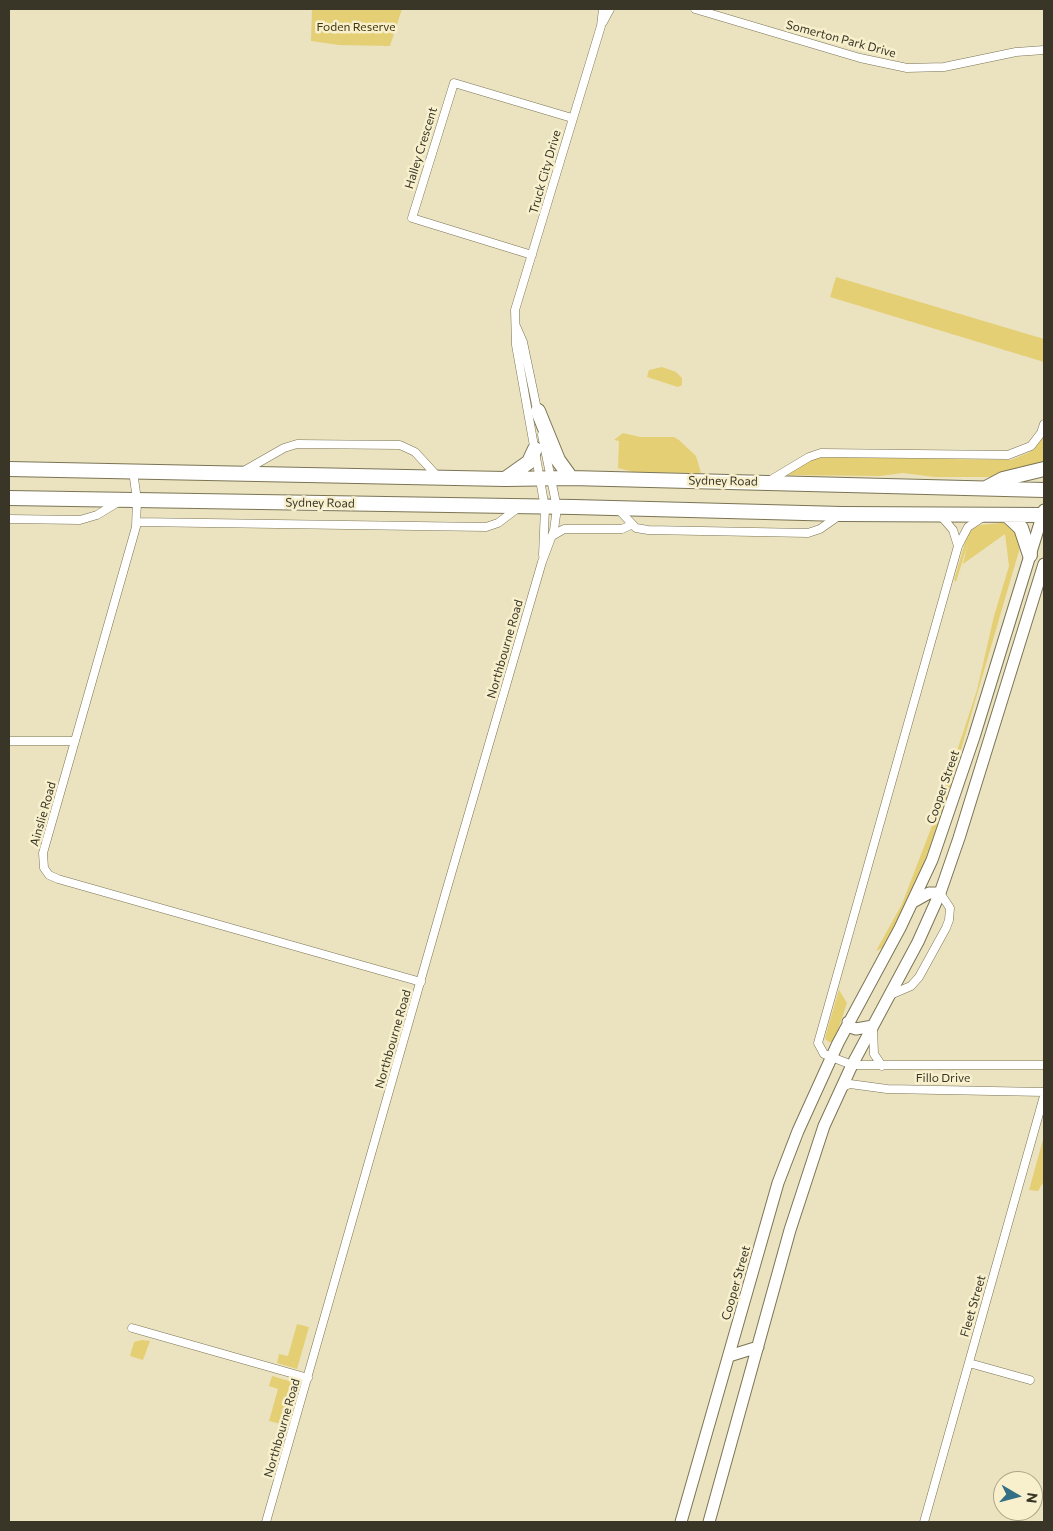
<!DOCTYPE html>
<style>
body{margin:0}
#map{position:relative;width:1053px;height:1531px;overflow:hidden;background:#ebe3c0;font-family:Commissioner,sans-serif}
canvas{display:block}
.frame{position:absolute;inset:0;border:10px solid #393628;pointer-events:none}
.north{position:absolute;left:993px;top:1471px;width:50px;height:50px;box-sizing:border-box;background:#f8f0cd;border:1px solid #aca68b;border-radius:50%;rotate:98deg;font-size:14px;font-weight:700;line-height:20px;text-align:center;color:#393628}
.north::after{content:'';display:block;margin:auto;width:18px;height:22px;background:#337086;clip-path:polygon(50% 0,100% 100%,50% 72%,0 100%)}
</style>
<div id="map">
<canvas width="1053" height="1531"></canvas>
<div class="frame"></div>
<div class="north">N</div>
</div>
<script>
const g = document.querySelector('canvas').getContext('2d');
g.lineJoin = 'round';
function fillPath(path, color) {
  g.fillStyle = color;
  g.fill(path, 'evenodd');
}
function toPath(rows) {
  const path = new Path2D();
  for (const r of rows) {
    path.moveTo(r[0], r[1]);
    for (let i = 2; i < r.length; i += 2) path.lineTo(r[i], r[i + 1]);
  }
  return path;
}
function trace(path, color, width, dash) {
  g.strokeStyle = color;
  g.lineWidth = width;
  g.lineCap = dash ? 'butt' : 'round';
  g.setLineDash(dash || []);
  g.stroke(path);
}
function label(font, color, halo, rows, align = 'center') {
  g.font = font + ' Commissioner,sans-serif';
  g.lineWidth = 5;
  g.setLineDash([]);
  g.textBaseline = 'middle';
  g.strokeStyle = halo;
  g.fillStyle = color;
  for (const [text, x, y, turn = 0] of rows) {
    g.save();
    g.translate(x, y);
    g.rotate((+turn || 0) * Math.PI / 180);
    g.textAlign = isNaN(turn) ? turn : align;
    if (halo) g.strokeText(text, 0, 0);
    g.fillText(text, 0, 0);
    g.restore();
  }
}
fillPath(toPath([
 [312,9,402,9,390,46,339,45,311,41],
 [836,277,1044,339,1044,362,830,297],
 [662,367,676,372,682,378,682,385,678,387,647,377,649,370],
 [623,433,640,437,674,437,679,440,696,456,701,473,633,472,618,468,619,441,614,440],
 [1044,436,1044,466,992,477,934,477,903,473,880,476,786,475,812,459,821,457,1011,460,1030,452],
 [1012,522,1020,544,1019,551,943,811,919,876,897,922,884,947,876,951,902,904,935,818,977,690,994,616,1009,566,1005,534,963,564,958,584,968,543,956,582,954,580,967,536,971,530,980,525],
 [864,904,839,990,847,1003,837,1033,832,1042,829,1042,825,1039,826,1034],
 [1044,1136,1044,1181,1038,1191,1029,1190],
 [297,1324,309,1327,297,1369,277,1363,279,1354,288,1356],
 [142,1340,150,1341,143,1360,130,1356,134,1342],
 [272,1376,293,1382,281,1424,269,1421,278,1389,269,1386]
]), '#e4cf74');
const street = toPath([
 [695,9,860,58,907,68,944,67,1016,52,1044,50],
 [603,22,610,9],
 [532,255,412,218,454,83,572,118],
 [516,326,523,342,538,414],
 [133,471,137,500,136,527,43,853,44,868,49,875,58,879,421,982],
 [242,472,284,448,297,444,400,445,415,452,438,477],
 [769,481,809,457,821,453,1008,455,1031,446,1041,433,1044,424],
 [618,509,636,528,648,530,808,533,820,529,840,515],
 [941,516,953,530,958,546],
 [983,517,968,527,958,546,818,1043,824,1054,852,1065,1044,1065],
 [9,519,80,520,97,515,120,501],
 [137,522,486,527,498,523,518,508],
 [552,536,564,529,622,529,631,525],
 [543,555,545,508,516,345,515,310,601,26,603,9],
 [9,741,75,741],
 [890,995,911,986,919,977,946,928,949,920,950,908,940,893],
 [873,1028,874,1054,882,1066],
 [842,1087,850,1084,887,1089,1044,1092],
 [132,1328,308,1378],
 [969,1363,1030,1380],
 [266,1522,445,895,542,562,554,530,557,508,542,435],
 [924,1522,1044,1096]
]);
const primary = toPath([
 [913,902,929,893,940,893],
 [848,1022,850,1027,856,1029,873,1026],
 [729,1356,758,1347],
 [681,1522,778,1183,798,1131,838,1043,900,928,932,860,974,737,1044,510],
 [709,1522,790,1230,824,1126,852,1065,918,942,940,893,959,838,1044,564]
]);
const highway = toPath([
 [538,411,558,460,571,478],
 [9,469,505,479,571,478,1044,490],
 [505,479,529,462,535,449],
 [986,488,1003,479,1044,469],
 [9,498,574,507,842,514,1044,515],
 [1007,515,1021,528,1030,555]
]);
trace(street, '#7b7454', 9);
trace(primary, '#7b7454', 13);
trace(highway, '#7b7454', 16);
trace(street, '#fff', 8);
trace(primary, '#fff', 11);
trace(highway, '#fff', 14);
label('12px', '#41370b', '#f8f0cd', [
 ["Foden Reserve",356,27]
]);
label('12px', '#393628', '#f8f0cd', [
 ["Somerton Park Drive",841,39,15],
 ["Halley Crescent",421,148,-73],
 ["Truck City Drive",545,172,-74],
 ["Sydney Road",723,481,1],
 ["Sydney Road",320,503,1],
 ["Northbourne Road",505,649,-74],
 ["Cooper Street",943,787,-71],
 ["Ainslie Road",43,814,-74],
 ["Northbourne Road",393,1039,-74],
 ["Fillo Drive",943,1078],
 ["Cooper Street",736,1283,-74],
 ["Fleet Street",973,1306,-74],
 ["Northbourne Road",282,1428,-74]
]);
</script>
